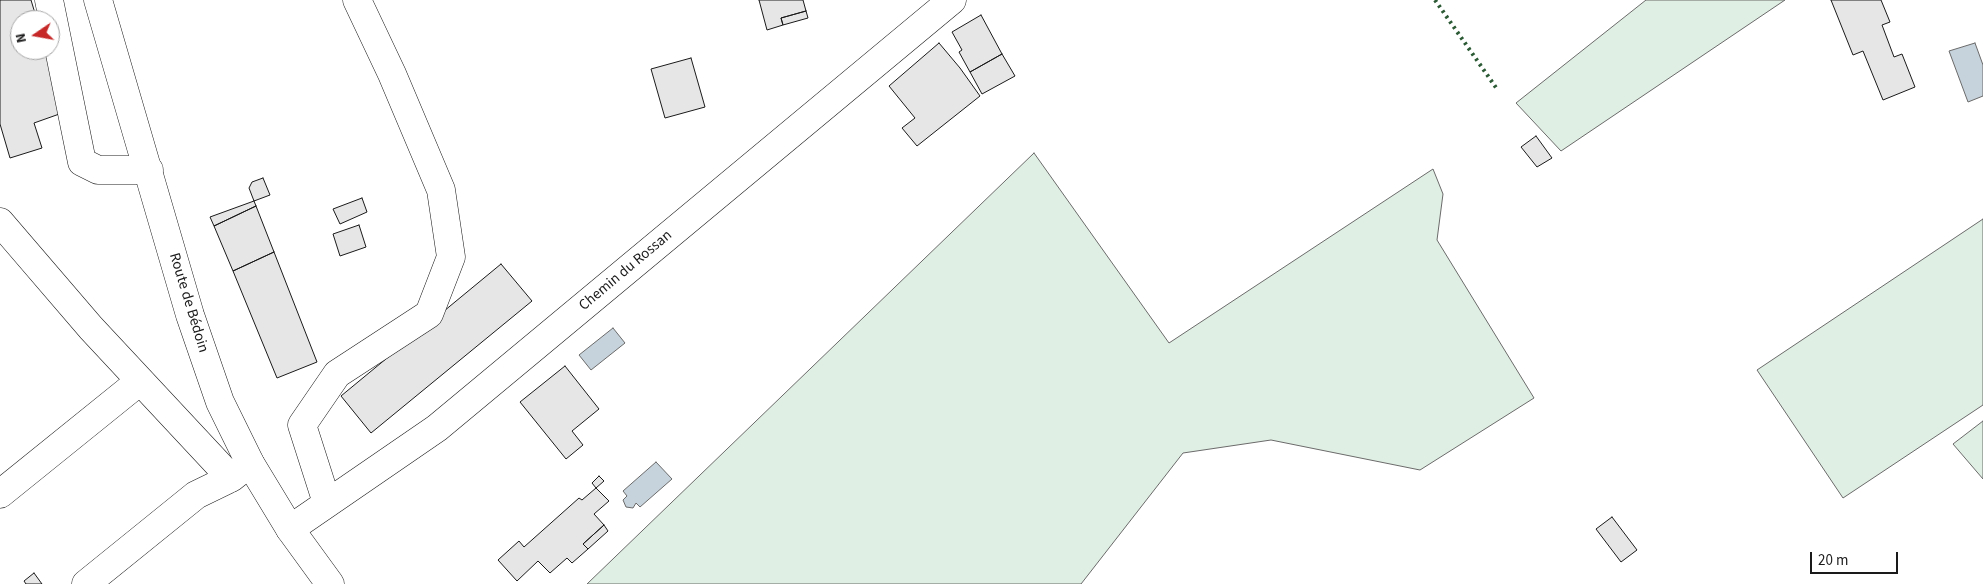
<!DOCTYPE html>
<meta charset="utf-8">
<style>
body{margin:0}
#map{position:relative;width:1983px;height:584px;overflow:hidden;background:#fff;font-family:"Source Sans 3",sans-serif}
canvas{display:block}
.north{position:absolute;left:10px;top:10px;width:50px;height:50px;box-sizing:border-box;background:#fff;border:1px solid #a3a3a3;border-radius:50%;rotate:258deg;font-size:14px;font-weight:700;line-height:20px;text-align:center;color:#1a1a1a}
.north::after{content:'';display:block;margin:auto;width:18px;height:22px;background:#c62828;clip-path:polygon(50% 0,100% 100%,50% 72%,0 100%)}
.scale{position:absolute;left:1810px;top:552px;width:88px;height:22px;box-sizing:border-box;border:2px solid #1a1a1a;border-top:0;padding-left:6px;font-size:15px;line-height:18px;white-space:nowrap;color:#1a1a1a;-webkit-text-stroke:4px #fff;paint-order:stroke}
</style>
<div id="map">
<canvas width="1983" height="584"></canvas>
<div class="north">N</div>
<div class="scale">20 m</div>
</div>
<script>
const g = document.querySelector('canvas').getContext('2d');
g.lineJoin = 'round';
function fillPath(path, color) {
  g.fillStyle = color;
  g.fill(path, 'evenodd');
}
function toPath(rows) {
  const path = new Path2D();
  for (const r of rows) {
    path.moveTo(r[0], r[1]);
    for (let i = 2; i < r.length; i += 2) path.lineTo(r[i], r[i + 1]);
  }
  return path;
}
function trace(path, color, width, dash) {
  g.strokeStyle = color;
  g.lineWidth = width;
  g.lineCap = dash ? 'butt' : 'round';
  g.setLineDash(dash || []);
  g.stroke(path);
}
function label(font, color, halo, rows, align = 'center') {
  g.font = font + ' "Source Sans 3",sans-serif';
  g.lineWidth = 4;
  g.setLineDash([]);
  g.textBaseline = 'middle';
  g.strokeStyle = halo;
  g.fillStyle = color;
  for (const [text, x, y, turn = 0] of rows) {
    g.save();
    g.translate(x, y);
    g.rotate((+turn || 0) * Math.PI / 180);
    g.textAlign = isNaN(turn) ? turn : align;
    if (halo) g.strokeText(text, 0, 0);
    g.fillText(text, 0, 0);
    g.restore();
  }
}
const green = toPath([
 [1646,0,1785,0,1561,151,1516,103,1646,0],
 [1034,153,1169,343,1433,169,1443,194,1437,240,1534,398,1420,470,1271,440,1183,453,1081,584,587,584,1034,153],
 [1983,219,1983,405,1843,498,1757,370,1983,219],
 [1983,421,1983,479,1953,444,1983,421]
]);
fillPath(green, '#e0efe3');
trace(green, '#6a6a6a', 1);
const water = toPath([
 [1975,43,1983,65,1983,96,1968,102,1949,51,1975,43],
 [613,328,625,343,591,370,579,355,613,328],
 [656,462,672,479,640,507,636,503,633,508,626,507,623,500,627,496,623,491,656,462]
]);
fillPath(water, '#c6d2dc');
trace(water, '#6a6a6a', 1);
const building = toPath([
 [0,0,31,0,37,20,20,20,20,50,46,50,65,112,34,123,42,148,10,158,0,124,0,0],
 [759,0,803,0,806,11,781,18,783,25,767,30,759,0],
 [1831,0,1881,0,1890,22,1882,25,1894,57,1902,54,1915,87,1883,100,1863,51,1853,55,1831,0],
 [806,11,808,18,783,25,781,18,806,11],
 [981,15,1002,54,970,72,959,52,962,50,952,32,981,15],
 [939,43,960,68,980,96,917,146,902,128,915,118,889,86,939,43],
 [1002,54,1015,76,982,94,970,72,1002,54],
 [691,58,705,107,665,118,651,69,691,58],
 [1536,136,1552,158,1537,167,1521,147,1536,136],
 [263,178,270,195,254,201,249,188,252,182,263,178],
 [362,198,367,212,340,224,333,209,362,198],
 [254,201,256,206,214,226,210,217,254,201],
 [256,206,274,252,233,271,214,226,256,206],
 [359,225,366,247,340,256,333,234,359,225],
 [274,252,317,362,277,378,233,271,274,252],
 [501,264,532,301,371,433,341,396,501,264],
 [565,366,599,409,572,431,583,445,566,459,520,402,565,366],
 [599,476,604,481,596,488,592,483,599,476],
 [596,488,609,501,594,514,604,525,583,544,588,549,572,563,567,558,550,573,538,561,517,581,498,560,519,541,524,547,579,498,582,500,596,488],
 [1612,517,1637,550,1621,562,1596,529,1612,517],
 [604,525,608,531,588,549,583,544,604,525],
 [34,573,42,584,26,584,24,581,34,573]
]);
fillPath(building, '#e6e6e6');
trace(building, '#1a1a1a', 1);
const minor = toPath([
 [49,0,82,162,98,170,149,170],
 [0,222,91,328,231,478,250,463],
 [0,494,140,381],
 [327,503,302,425,337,374,429,314,451,257,441,190,392,74,357,0],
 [290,529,437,428,952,0],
 [86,584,196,495,231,478]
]);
const major = toPath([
 [98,0,190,315,220,402,250,463,290,529,330,584]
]);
trace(minor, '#1a1a1a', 29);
trace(major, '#1a1a1a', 29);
trace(minor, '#fff', 28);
trace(major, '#fff', 28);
trace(toPath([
 [1435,0,1497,89]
]), '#2b5a34', 4, [2.5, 4]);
label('15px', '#1a1a1a', '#fff', [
 ["Chemin du Rossan",626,271,-40],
 ["Route de Bédoin",188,303,73]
]);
</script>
